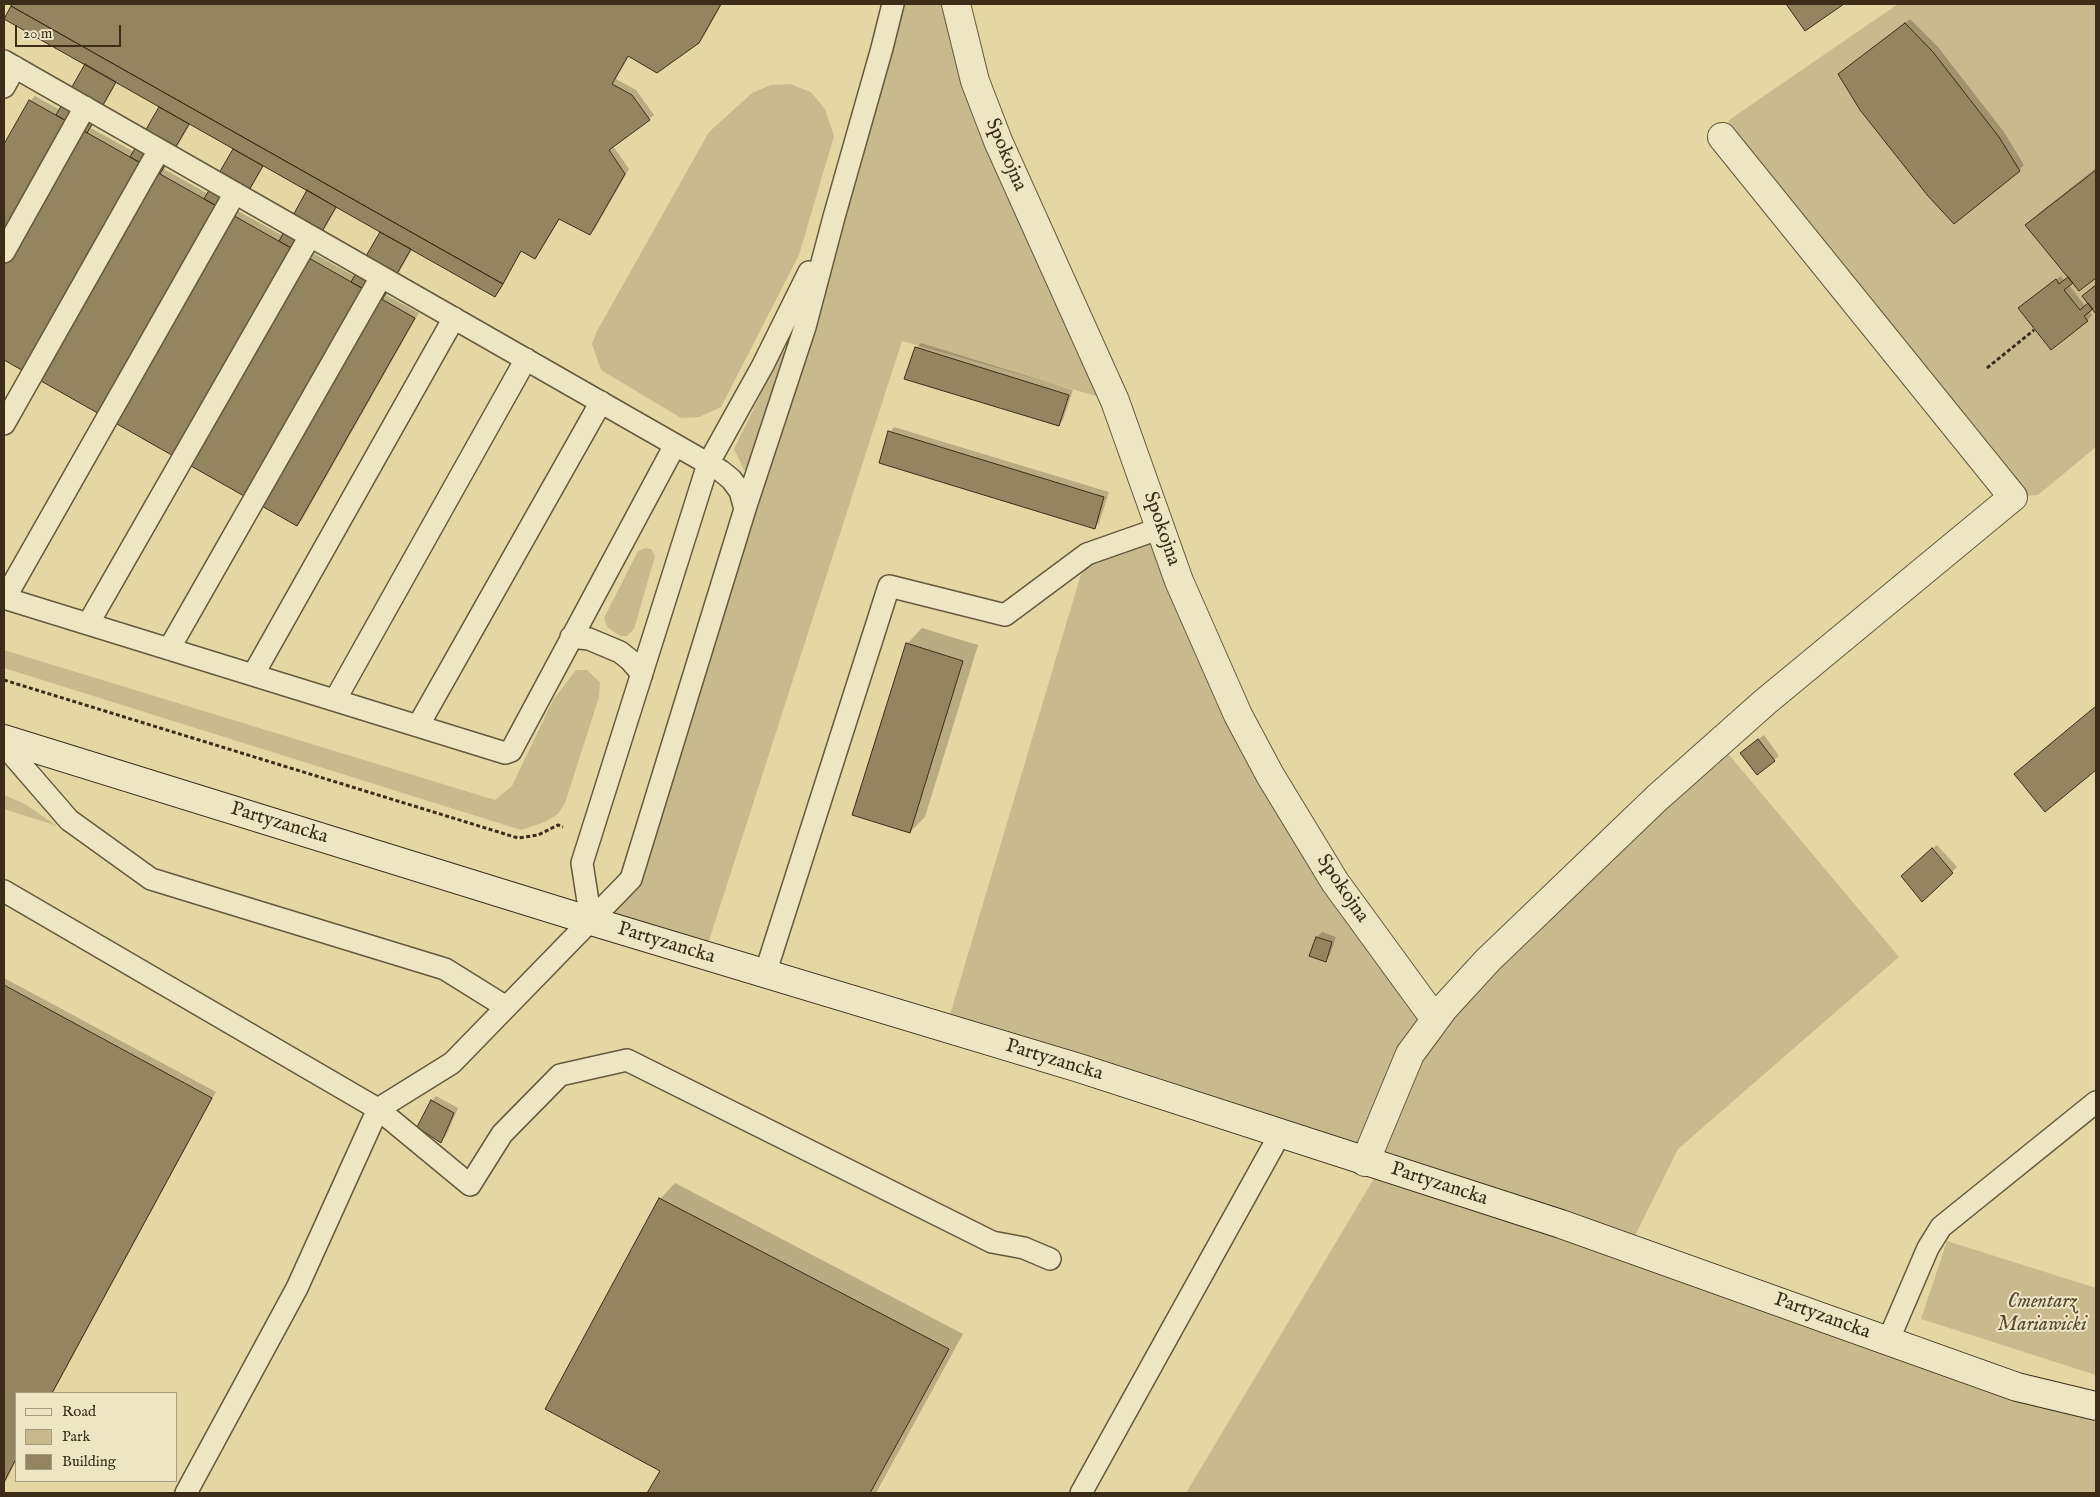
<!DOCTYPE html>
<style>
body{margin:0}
#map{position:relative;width:2100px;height:1497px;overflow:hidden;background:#e5d7a3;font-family:"IM FELL English",serif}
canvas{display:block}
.frame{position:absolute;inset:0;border:5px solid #3c2d19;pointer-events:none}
.legend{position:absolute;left:15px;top:1392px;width:162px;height:90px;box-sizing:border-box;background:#eee5c3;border:1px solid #a79b7f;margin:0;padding:6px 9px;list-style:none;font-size:15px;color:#3c2d19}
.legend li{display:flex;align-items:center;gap:10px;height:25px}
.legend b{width:25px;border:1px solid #a79b7f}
.scale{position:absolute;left:15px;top:25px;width:106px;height:22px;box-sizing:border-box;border:2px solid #3c2d19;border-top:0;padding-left:6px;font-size:15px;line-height:18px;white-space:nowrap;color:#3c2d19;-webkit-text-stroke:4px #eee5c3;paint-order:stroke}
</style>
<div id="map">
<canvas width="2100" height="1497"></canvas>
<div class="frame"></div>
<ul class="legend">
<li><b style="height:6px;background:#eee5c3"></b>Road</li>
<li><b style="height:14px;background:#c8ba8c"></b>Park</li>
<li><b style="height:14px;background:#948561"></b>Building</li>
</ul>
<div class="scale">20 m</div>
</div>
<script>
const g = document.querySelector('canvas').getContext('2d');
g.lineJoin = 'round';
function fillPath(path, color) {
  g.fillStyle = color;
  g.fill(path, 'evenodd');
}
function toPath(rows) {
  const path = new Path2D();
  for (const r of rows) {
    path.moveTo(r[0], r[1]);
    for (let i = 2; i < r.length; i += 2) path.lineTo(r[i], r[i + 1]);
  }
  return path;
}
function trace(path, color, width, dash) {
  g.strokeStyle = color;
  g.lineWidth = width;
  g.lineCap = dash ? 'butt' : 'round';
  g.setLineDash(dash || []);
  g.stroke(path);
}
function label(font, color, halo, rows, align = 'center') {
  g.font = font + ' "IM FELL English",serif';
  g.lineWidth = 4;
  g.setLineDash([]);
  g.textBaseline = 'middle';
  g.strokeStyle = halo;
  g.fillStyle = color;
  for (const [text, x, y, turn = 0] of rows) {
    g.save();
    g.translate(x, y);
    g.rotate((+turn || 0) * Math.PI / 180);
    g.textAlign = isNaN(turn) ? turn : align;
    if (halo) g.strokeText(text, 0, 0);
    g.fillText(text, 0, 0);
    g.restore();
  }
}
fillPath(toPath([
 [893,4,956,4,1100,397,902,341,704,956,591,921,631,878],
 [1898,4,2096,4,2096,447,2038,495,2013,497,1722,137,1729,120],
 [790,84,811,92,825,109,834,136,799,255,721,407,699,417,681,418,601,370,592,344,597,331,709,132,752,93,771,85],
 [782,351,786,351,748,470,744,470,734,449],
 [1161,528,1217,669,1435,1019,1719,743,1899,957,1678,1149,1629,1248,2096,1406,2096,1493,1186,1493,1381,1167,946,1028,1087,554],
 [645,548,651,549,655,556,634,629,627,636,620,636,607,627,604,618,638,551],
 [4,650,495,800,512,786,553,700,576,670,587,670,600,682,599,697,565,803,558,814,545,822,521,830,4,668],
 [4,795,25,804,57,826,4,809],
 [1947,1241,2096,1288,2096,1375,1921,1319]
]), '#c8ba8c');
fillPath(toPath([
 [14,4,722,4,704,36,698,42,629,56,616,79,636,90,654,115,613,146,629,169,595,229,590,234,560,218,540,252,535,257,522,250,500,290,495,295,413,248,386,295,419,313,302,520,297,525,4,359,4,147,30,101,35,96,60,110,86,64,5,18],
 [117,82,160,106,134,152,91,128],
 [191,123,235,148,208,194,164,169],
 [264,165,309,190,283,236,238,211],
 [338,206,382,231,356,277,311,252],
 [1788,4,1842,4,1806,29],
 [1910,19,1938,47,2004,132,2024,165,2019,170,1839,74],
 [2096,168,2096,276,2079,290,2073,282,2069,285,2085,306,2089,303,2084,296,2096,283,2096,312,2093,308,2089,311,2092,315,2088,320,2051,348,2024,304,2061,276,2064,280,2069,277,2027,225,2043,210],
 [921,343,1073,390,1063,420,1059,425,916,348],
 [894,427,1109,492,1099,523,1094,527,890,432],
 [922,628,978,645,925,817,910,832,907,644],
 [2096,707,2096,768,2045,810,2020,769],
 [1764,735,1779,756,1774,760,1747,748],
 [1937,845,1957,867,1922,900,1907,872],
 [1322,932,1336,937,1330,955,1326,960,1317,937],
 [4,978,216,1092,53,1393,16,1393,16,1461,4,1485],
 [436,1096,458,1108,446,1136,441,1141,432,1101],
 [675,1183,963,1334,876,1493,649,1493,661,1470,660,1199]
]), '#0003');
const building = toPath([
 [12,4,721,4,699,43,657,73,628,56,612,84,632,95,650,120,609,150,625,174,590,235,559,219,535,259,521,251,503,284,11,6,12,4],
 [1786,4,1844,4,1805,31,1786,4],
 [11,6,503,284,495,297,380,232,4,19,11,6],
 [1905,23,1933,52,1999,137,2020,171,1954,224,1928,196,1860,110,1838,74,1905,23],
 [85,64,116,82,87,133,56,115,85,64],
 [29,100,415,318,297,526,4,360,4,144,29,100],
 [159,107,189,124,160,174,130,157,159,107],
 [233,149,263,166,234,216,204,199,233,149],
 [2096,170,2096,278,2079,291,2025,225,2096,170],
 [307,190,336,207,307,257,279,241,307,190],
 [380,232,411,249,382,300,351,282,380,232],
 [2068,277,2073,283,2064,290,2080,310,2088,303,2093,309,2084,316,2088,321,2051,350,2018,308,2056,279,2059,284,2068,277],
 [2096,285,2096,314,2082,296,2096,285],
 [915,347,1069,395,1059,426,904,379,915,347],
 [888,431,1104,497,1095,529,879,463,888,431],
 [906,643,963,661,910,833,852,815,906,643],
 [2096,706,2096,770,2045,812,2014,774,2096,706],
 [1758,739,1775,761,1757,775,1740,753,1758,739],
 [1932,848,1953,873,1922,902,1901,876,1932,848],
 [1316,937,1332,942,1326,962,1309,956,1316,937],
 [4,985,212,1098,52,1393,16,1393,16,1459,4,1482,4,985],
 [431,1100,454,1113,441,1143,417,1127,431,1100],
 [659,1198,949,1349,870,1493,647,1493,660,1471,545,1409,659,1198]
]);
fillPath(building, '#948561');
trace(building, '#3c2d19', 1);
const service = toPath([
 [4,61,721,471,731,479,740,491,745,509],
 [4,87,15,67],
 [4,252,85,107],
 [4,424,159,150],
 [4,598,505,753,511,751,675,445],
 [5,598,235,193],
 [88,624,310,236],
 [571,637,589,639,620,652,630,660,642,674],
 [169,649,381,277],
 [253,675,454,318],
 [335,700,526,359],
 [418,726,601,402],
 [4,745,69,820,151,879,445,969,506,1007],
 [4,891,378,1109,470,1185,502,1134,560,1075,627,1060,992,1242,1024,1248,1050,1259],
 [591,921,582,863,708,464,763,365,809,272],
 [765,974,889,586,1005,615,1087,554,1161,528],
 [1888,1341,1928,1248,1941,1227,2096,1102],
 [186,1493,297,1288,378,1109,452,1063,631,879,745,509,805,327,834,217,882,48,893,4],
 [1081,1493,1280,1134]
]);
const minor = toPath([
 [956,4,975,81,998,141,1115,401,1179,581,1238,715,1270,775,1335,882,1435,1019],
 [1365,1162,1410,1054,1444,1008,1488,960,1657,798,1765,702,2013,497,1722,137]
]);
const secondary = toPath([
 [4,739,591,921,1079,1068,1561,1224,2017,1387,2096,1406]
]);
trace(service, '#66583c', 24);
trace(minor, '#66583c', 30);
trace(secondary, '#3c2d19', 30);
trace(toPath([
 [1987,368,2034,330],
 [4,680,518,838,538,835,558,825,563,827]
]), '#3c2d19', 3, [4, 2.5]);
trace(service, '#eee5c3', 21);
trace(minor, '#eee5c3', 28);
trace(secondary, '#eee5c3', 28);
label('20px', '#3c2d19', '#eee5c3', [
 ["Spokojna",1005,155,67],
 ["Spokojna",1161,529,71],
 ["Partyzancka",279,824,17],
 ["Spokojna",1342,889,56],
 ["Partyzancka",666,944,17],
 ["Partyzancka",1054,1061,17],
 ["Partyzancka",1439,1185,18],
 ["Partyzancka",1822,1317,20]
]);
label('italic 20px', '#584930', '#eee5c3', [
 ["Cmentarz",2042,1303],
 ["Mariawicki",2042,1326]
]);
</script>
